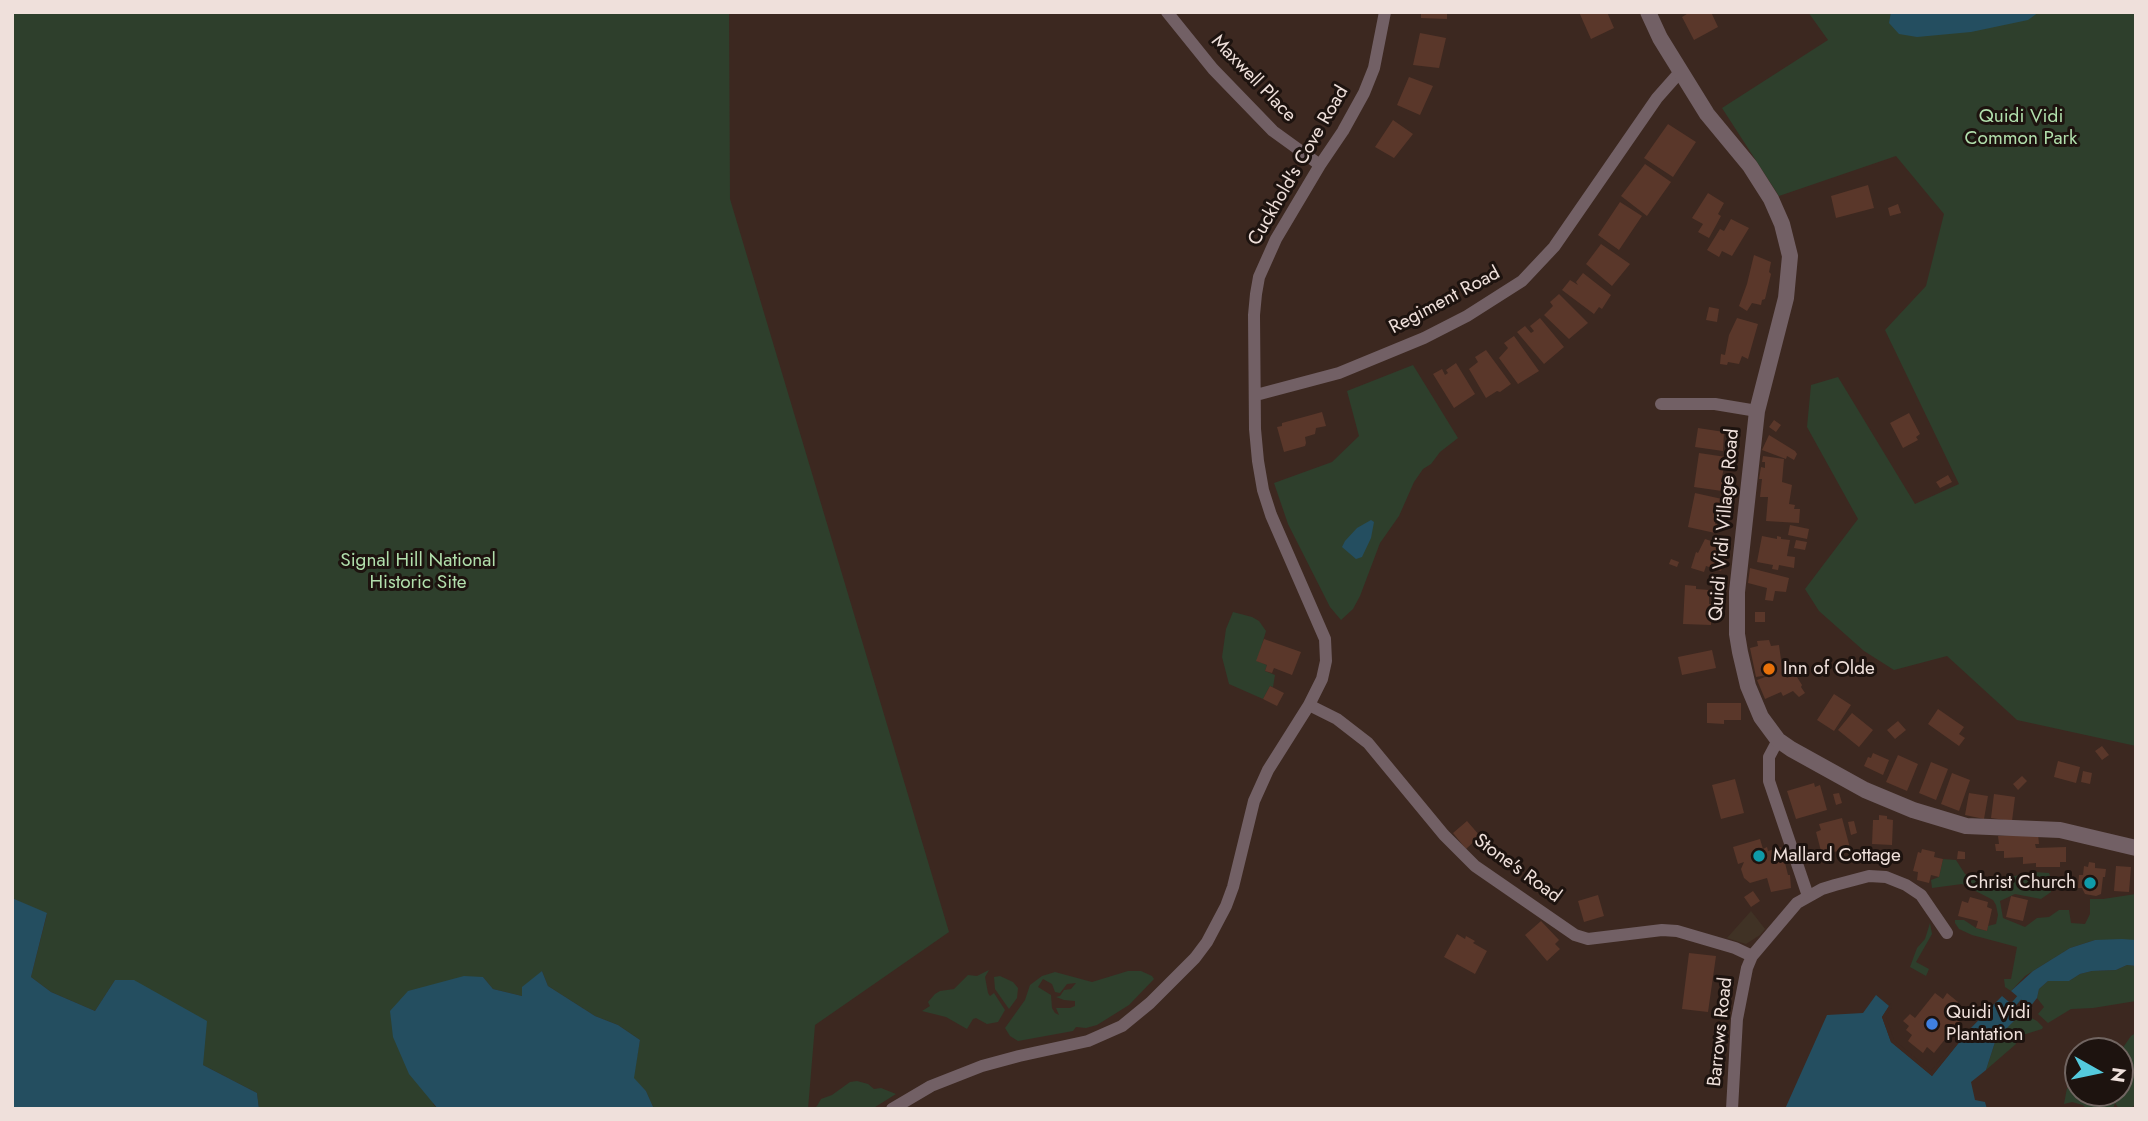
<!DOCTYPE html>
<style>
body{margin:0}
#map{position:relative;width:2148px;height:1121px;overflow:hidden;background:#3c2820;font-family:Jost,sans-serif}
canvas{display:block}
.frame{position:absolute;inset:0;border:14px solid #efe0db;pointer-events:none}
.north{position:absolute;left:2064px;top:1037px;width:70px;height:70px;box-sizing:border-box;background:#1d130f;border:2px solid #716561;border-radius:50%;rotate:99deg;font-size:19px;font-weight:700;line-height:28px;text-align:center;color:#efe0db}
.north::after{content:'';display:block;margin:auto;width:24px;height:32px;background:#54cadd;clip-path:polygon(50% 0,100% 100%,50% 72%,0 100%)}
</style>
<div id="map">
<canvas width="2148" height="1121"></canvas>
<div class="frame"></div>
<div class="north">N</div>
</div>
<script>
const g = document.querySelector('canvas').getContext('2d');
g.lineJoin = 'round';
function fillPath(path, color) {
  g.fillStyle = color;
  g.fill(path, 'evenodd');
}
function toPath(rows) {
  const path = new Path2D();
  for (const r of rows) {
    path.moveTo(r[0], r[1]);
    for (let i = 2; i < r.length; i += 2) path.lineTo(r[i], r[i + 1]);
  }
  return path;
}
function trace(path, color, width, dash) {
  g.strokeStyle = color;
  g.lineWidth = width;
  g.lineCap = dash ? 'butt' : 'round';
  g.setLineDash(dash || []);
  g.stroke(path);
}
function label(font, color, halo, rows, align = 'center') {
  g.font = font + ' Jost,sans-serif';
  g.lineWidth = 6;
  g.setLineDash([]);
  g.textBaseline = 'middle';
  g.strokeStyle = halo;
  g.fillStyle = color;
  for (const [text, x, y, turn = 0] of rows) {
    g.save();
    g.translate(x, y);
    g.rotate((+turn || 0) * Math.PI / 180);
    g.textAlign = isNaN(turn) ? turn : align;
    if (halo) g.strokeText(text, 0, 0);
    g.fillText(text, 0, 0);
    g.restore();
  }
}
fillPath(toPath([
 [1751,911,1765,929,1760,935,1746,944,1727,938]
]), '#403225');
fillPath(toPath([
 [12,12,729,12,730,199,949,932,815,1025,808,1109,654,1109,646,1091,633,1078,640,1040,618,1025,595,1016,548,986,542,971,522,996,493,989,483,977,433,1104,438,1109,259,1109,257,1093,203,1065,115,980,95,1011,51,992,31,977,47,914,12,898],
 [1808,12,2136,12,2136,746,2017,720,1947,656,1894,670,1864,651,1819,611,1805,589,1858,519,1807,427,1811,385,1838,377,1915,504,1959,484,1885,330,1926,286,1944,214,1896,156,1779,196,1722,108,1828,40],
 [1413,365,1458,438,1440,452,1431,464,1423,469,1414,482,1399,516,1380,543,1360,596,1353,609,1341,620,1330,607,1288,524,1274,483,1332,462,1359,436,1347,391],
 [1233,612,1252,617,1259,621,1266,631,1257,661,1267,665,1265,671,1275,675,1273,687,1270,686,1263,699,1229,684,1222,657,1226,629],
 [1943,859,1956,860,1965,874,1980,883,2034,872,2049,873,2052,882,2051,892,2041,899,2015,894,2000,901,2003,918,2025,927,2037,918,2049,917,2059,910,2069,910,2071,923,2085,924,2090,914,2090,899,2103,899,2136,894,2136,940,2095,940,2070,948,2025,976,2011,991,2005,987,2004,979,2011,979,2017,947,1972,935,1959,929,1955,923,1955,920,1964,920,1976,928,1987,931,1988,926,1996,924,1998,915,1996,905,1993,900,1962,884,1932,888,1931,880,1939,877],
 [1930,923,1932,934,1916,962,1929,969,1926,976,1910,967,1917,948,1925,939],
 [2127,965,2136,966,2136,1001,2093,1008,2071,1009,2048,1023,2038,1014,2044,1007,2037,998,2039,989,2048,981,2069,981,2080,974,2092,971,2116,970],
 [989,970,985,977,988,993,990,996,994,993,1005,1010,998,1022,987,1024,976,1018,973,1019,967,1029,946,1017,922,1011,930,1006,928,1002,935,994,940,991,954,989,968,975,977,976],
 [1128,971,1141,971,1152,976,1154,979,1129,1005,1097,1025,1086,1028,1076,1027,1073,1031,1018,1041,1010,1036,1005,1028,1025,1000,1030,985,1042,976,1055,972,1092,982],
 [1043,979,1052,984,1055,992,1060,993,1067,984,1076,983,1071,989,1064,990,1060,996,1056,997,1064,1000,1075,1001,1075,1006,1070,1008,1056,1008,1059,1015,1055,1013,1052,1008,1051,995,1038,987],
 [1000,976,1013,982,1018,988,1017,998,1009,1009,995,989,994,977],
 [2022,1013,2037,1021,2043,1027,2042,1029,2013,1038,2016,1044,1986,1070,1996,1039],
 [2136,1033,2136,1103,2131,1109,2119,1109,2115,1103,2113,1109,2087,1109,2083,1105,2072,1102,2064,1104,2067,1088,2078,1093,2120,1093,2120,1058,2122,1049,2131,1036],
 [857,1081,868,1084,874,1089,881,1088,896,1094,872,1109,813,1109,817,1106,821,1099,832,1095,850,1082]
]), '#2e3f2c');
fillPath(toPath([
 [1891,12,2039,12,2028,20,1971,32,1917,37,1899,34,1889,23],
 [1371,520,1374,522,1371,538,1362,557,1356,559,1342,547,1345,541,1357,528],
 [12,898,47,913,31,977,51,992,95,1011,115,980,134,980,207,1021,203,1065,257,1093,259,1109,12,1109],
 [2122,939,2136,940,2136,966,2127,965,2116,970,2092,971,2080,974,2069,981,2048,981,2039,989,2037,998,2030,1007,2011,991,2033,971,2070,948,2095,940],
 [542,971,548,986,595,1016,618,1025,640,1040,634,1078,646,1091,654,1109,438,1109,409,1074,393,1037,390,1011,408,991,464,976,483,977,493,989,522,996,522,987],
 [1876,995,1889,1006,1882,1017,1891,1042,1932,1076,1969,1030,2002,996,2022,1013,1996,1039,1986,1070,1971,1082,1975,1100,1985,1102,1987,1109,1785,1109,1827,1015,1863,1013]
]), '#244e60');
fillPath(toPath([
 [1891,1003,1892,1007,1886,1017,1894,1040,1931,1071,1967,1027,1969,1030,1932,1076,1891,1042,1882,1017]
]), '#3c2820');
trace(toPath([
 [2013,1005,2019,998]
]), '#244e60', 5);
fillPath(toPath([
 [1421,12,1447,12,1447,19,1421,18],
 [1579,12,1607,12,1614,28,1591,39],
 [1690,12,1711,12,1718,27,1694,40,1682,17],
 [1420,33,1446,38,1439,68,1413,65],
 [1409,77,1433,86,1420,115,1397,105],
 [1393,120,1413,134,1394,158,1375,147],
 [1668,124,1696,142,1673,177,1644,158],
 [1645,164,1671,182,1647,216,1621,196],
 [1868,185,1874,208,1836,218,1831,196],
 [1708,193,1724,203,1718,214,1721,216,1709,238,1698,232,1703,224,1692,218],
 [1620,202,1642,216,1619,250,1598,235],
 [1898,204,1901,213,1890,216,1888,208],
 [1731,219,1749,228,1732,256,1722,251,1719,257,1707,250,1720,229,1724,231],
 [1601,244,1630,264,1612,286,1586,264],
 [1754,255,1771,262,1769,272,1771,274,1765,299,1762,300,1761,305,1752,303,1747,311,1739,306,1747,284],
 [1583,273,1611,295,1602,309,1599,307,1594,314,1562,290,1570,280,1578,285,1576,282],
 [1559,294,1588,323,1569,339,1544,315,1553,306,1550,302],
 [1709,307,1719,309,1717,322,1706,320],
 [1540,318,1564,347,1544,364,1517,332,1525,326,1531,333,1534,331,1530,326],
 [1737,318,1758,324,1748,359,1742,356,1739,364,1728,362,1727,365,1720,364,1721,354,1725,355,1729,335],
 [1514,336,1539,371,1518,384,1499,358,1508,348,1504,343],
 [1486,350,1511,384,1500,392,1497,391,1486,398,1469,369,1478,362,1475,357],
 [1456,363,1475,394,1454,408,1433,374,1442,369,1445,375,1448,373,1446,370],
 [1322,412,1326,426,1316,428,1315,434,1305,437,1306,443,1305,446,1284,452,1277,427,1282,426,1282,423],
 [1909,413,1920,434,1916,437,1918,440,1903,448,1890,423],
 [1774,420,1781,425,1776,432,1769,427],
 [1698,428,1724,432,1723,451,1695,447],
 [1769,435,1795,451,1797,454,1794,460,1787,456,1786,459,1762,450],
 [1699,453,1726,457,1721,482,1723,482,1722,491,1694,487],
 [1763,456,1784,459,1782,482,1792,485,1789,504,1795,505,1794,509,1800,509,1799,523,1766,521,1768,497,1760,497,1762,479,1759,479,1761,467,1765,468,1765,462,1762,462],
 [1948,475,1952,482,1940,488,1936,482],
 [1695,493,1722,499,1715,524,1717,524,1715,533,1688,527],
 [1790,525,1809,529,1807,539,1788,535],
 [1762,536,1777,539,1777,536,1781,537,1781,539,1790,540,1787,556,1795,557,1794,568,1779,565,1778,570,1772,569,1773,565,1757,562],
 [1705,539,1729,547,1721,571,1706,566,1704,572,1691,568,1696,552,1698,553],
 [1796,540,1807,542,1805,550,1794,548],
 [1671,559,1679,562,1677,567,1669,564],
 [1750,568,1789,578,1786,592,1775,591,1773,601,1765,600,1767,588,1748,583],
 [1685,585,1696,586,1696,589,1709,590,1709,604,1712,604,1711,625,1683,624],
 [1755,612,1765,612,1765,622,1755,622],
 [1264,639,1301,652,1292,675,1274,668,1272,673,1265,671,1267,665,1256,661],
 [1769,640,1771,646,1779,645,1782,667,1785,671,1783,672,1787,678,1795,674,1802,685,1801,687,1805,693,1799,697,1793,691,1783,696,1781,692,1765,699,1757,680,1773,674,1756,677,1750,648,1758,646,1757,641],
 [1712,650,1716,668,1682,675,1678,657],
 [1270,686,1284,693,1277,706,1263,699],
 [1834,694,1851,705,1834,731,1817,720],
 [1707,703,1741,703,1741,720,1724,720,1724,724,1707,723],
 [1938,709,1964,727,1959,734,1965,738,1959,746,1928,724],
 [1852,713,1873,730,1859,747,1838,730],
 [1898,721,1906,730,1895,739,1887,730],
 [2102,746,2109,755,2102,760,2095,751],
 [1873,753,1889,760,1883,775,1864,766,1868,757,1871,758],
 [1898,755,1918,764,1907,791,1886,782],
 [2058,761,2080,767,2076,783,2054,777],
 [1931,762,1948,769,1936,800,1919,793],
 [2083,771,2092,773,2090,784,2081,782],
 [1952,773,1970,780,1959,811,1941,804],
 [2022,776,2027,781,2018,790,2013,784],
 [1735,779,1744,813,1721,819,1712,785],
 [1814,783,1815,787,1820,785,1827,810,1796,819,1787,791],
 [1839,793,1842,803,1836,805,1833,794],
 [1969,793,1988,796,1984,819,1965,815],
 [1994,794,2015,797,2012,821,1991,818],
 [1879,815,1887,816,1887,819,1893,820,1892,845,1872,844,1873,820,1879,820],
 [1842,818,1850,848,1822,855,1816,832,1821,830,1819,824],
 [1467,821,1480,836,1466,849,1453,833],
 [1854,821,1857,833,1851,835,1848,822],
 [2038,834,2039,844,2035,844,2036,848,2066,847,2066,862,2060,862,2060,867,2036,867,2036,863,2023,864,2023,857,2004,858,2004,851,1996,851,1995,844,1999,844,1998,836],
 [1760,839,1763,849,1767,847,1768,851,1781,847,1788,875,1790,875,1791,888,1771,892,1767,878,1750,883,1744,878,1741,869,1744,862,1738,864,1733,847],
 [1922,849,1935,852,1934,857,1943,859,1939,877,1931,875,1929,883,1917,880,1918,872,1913,871,1918,852,1921,853],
 [1958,851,1965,852,1965,859,1957,859],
 [2089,862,2095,863,2095,868,2106,869,2105,877,2103,877,2101,894,2096,896,2085,894,2082,888,2078,888,2079,875,2083,875,2084,866,2088,867],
 [2116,866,2131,867,2129,892,2114,891],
 [1753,891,1760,901,1751,907,1744,897],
 [1598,895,1604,916,1584,922,1578,901],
 [2011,896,2028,900,2023,921,2006,917],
 [1970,897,1988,902,1987,907,1992,909,1987,931,1976,928,1978,921,1958,916,1962,901,1968,903],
 [1541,921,1559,940,1555,944,1560,949,1547,961,1525,935],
 [1457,934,1465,939,1466,936,1475,941,1473,943,1487,951,1475,974,1444,957],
 [1689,953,1716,956,1708,1012,1682,1009],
 [1935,993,1943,999,1947,993,1958,1002,1952,1010,1962,1018,1934,1053,1927,1047,1923,1053,1908,1041,1912,1035,1906,1030,1909,1026,1903,1021,1910,1014,1915,1018]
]), '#5a372a');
trace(toPath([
 [1167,12,1213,69,1273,131,1320,165],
 [1256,395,1339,373,1424,338,1467,316,1522,281,1554,247,1657,98,1680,72],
 [1661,404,1715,404,1757,411],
 [1309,705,1337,719,1368,743,1444,835,1475,866,1575,935,1588,939,1662,930,1677,931,1735,948,1752,956],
 [1778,740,1769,757,1769,781,1808,896],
 [892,1109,931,1086,982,1066,1019,1056,1088,1041,1122,1026,1150,1003,1195,958,1207,942,1226,906,1233,887,1254,801,1268,770,1309,705,1322,679,1326,661,1325,639,1271,515,1263,490,1258,461,1255,429,1254,315,1256,294,1259,277,1276,239,1320,165,1343,131,1364,93,1374,68,1385,12],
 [1732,1109,1737,1019,1747,968,1752,956,1797,903,1822,889,1835,885,1869,876,1886,877,1906,885,1921,895,1947,933]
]), '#726065', 12);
trace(toPath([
 [1648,12,1660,38,1707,114,1750,166,1771,199,1782,224,1790,256,1786,298,1757,411,1737,592,1737,634,1740,652,1748,686,1761,717,1778,740,1791,749,1865,790,1913,810,1966,826,2060,830,2136,848]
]), '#726065', 16);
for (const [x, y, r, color] of [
 [1769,669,7,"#e8710a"],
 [1759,856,7,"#0f9aa8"],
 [2090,883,7,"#0f9aa8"],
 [1932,1024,7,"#3f7fe0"]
]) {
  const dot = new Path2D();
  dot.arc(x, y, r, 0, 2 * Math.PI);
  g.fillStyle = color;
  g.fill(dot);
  trace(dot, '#1d130f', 2.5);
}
label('19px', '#efe0db', '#1d130f', [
 ["Maxwell Place",1253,79,46],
 ["Cuckhold's Cove Road",1299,166,-60],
 ["Regiment Road",1445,301,-28],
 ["Quidi Vidi Village Road",1725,525,-85],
 ["Stone's Road",1517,869,36],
 ["Barrows Road",1721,1032,-84]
]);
label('19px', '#b1dfac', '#1d130f', [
 ["Quidi Vidi",2021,117],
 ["Common Park",2021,139],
 ["Signal Hill National",418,561],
 ["Historic Site",418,583]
]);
label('19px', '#efe0db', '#1d130f', [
 ["Inn of Olde",1783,669],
 ["Mallard Cottage",1773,856],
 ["Christ Church",2076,883,"right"],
 ["Quidi Vidi",1946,1013],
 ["Plantation",1946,1035]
], 'left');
</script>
